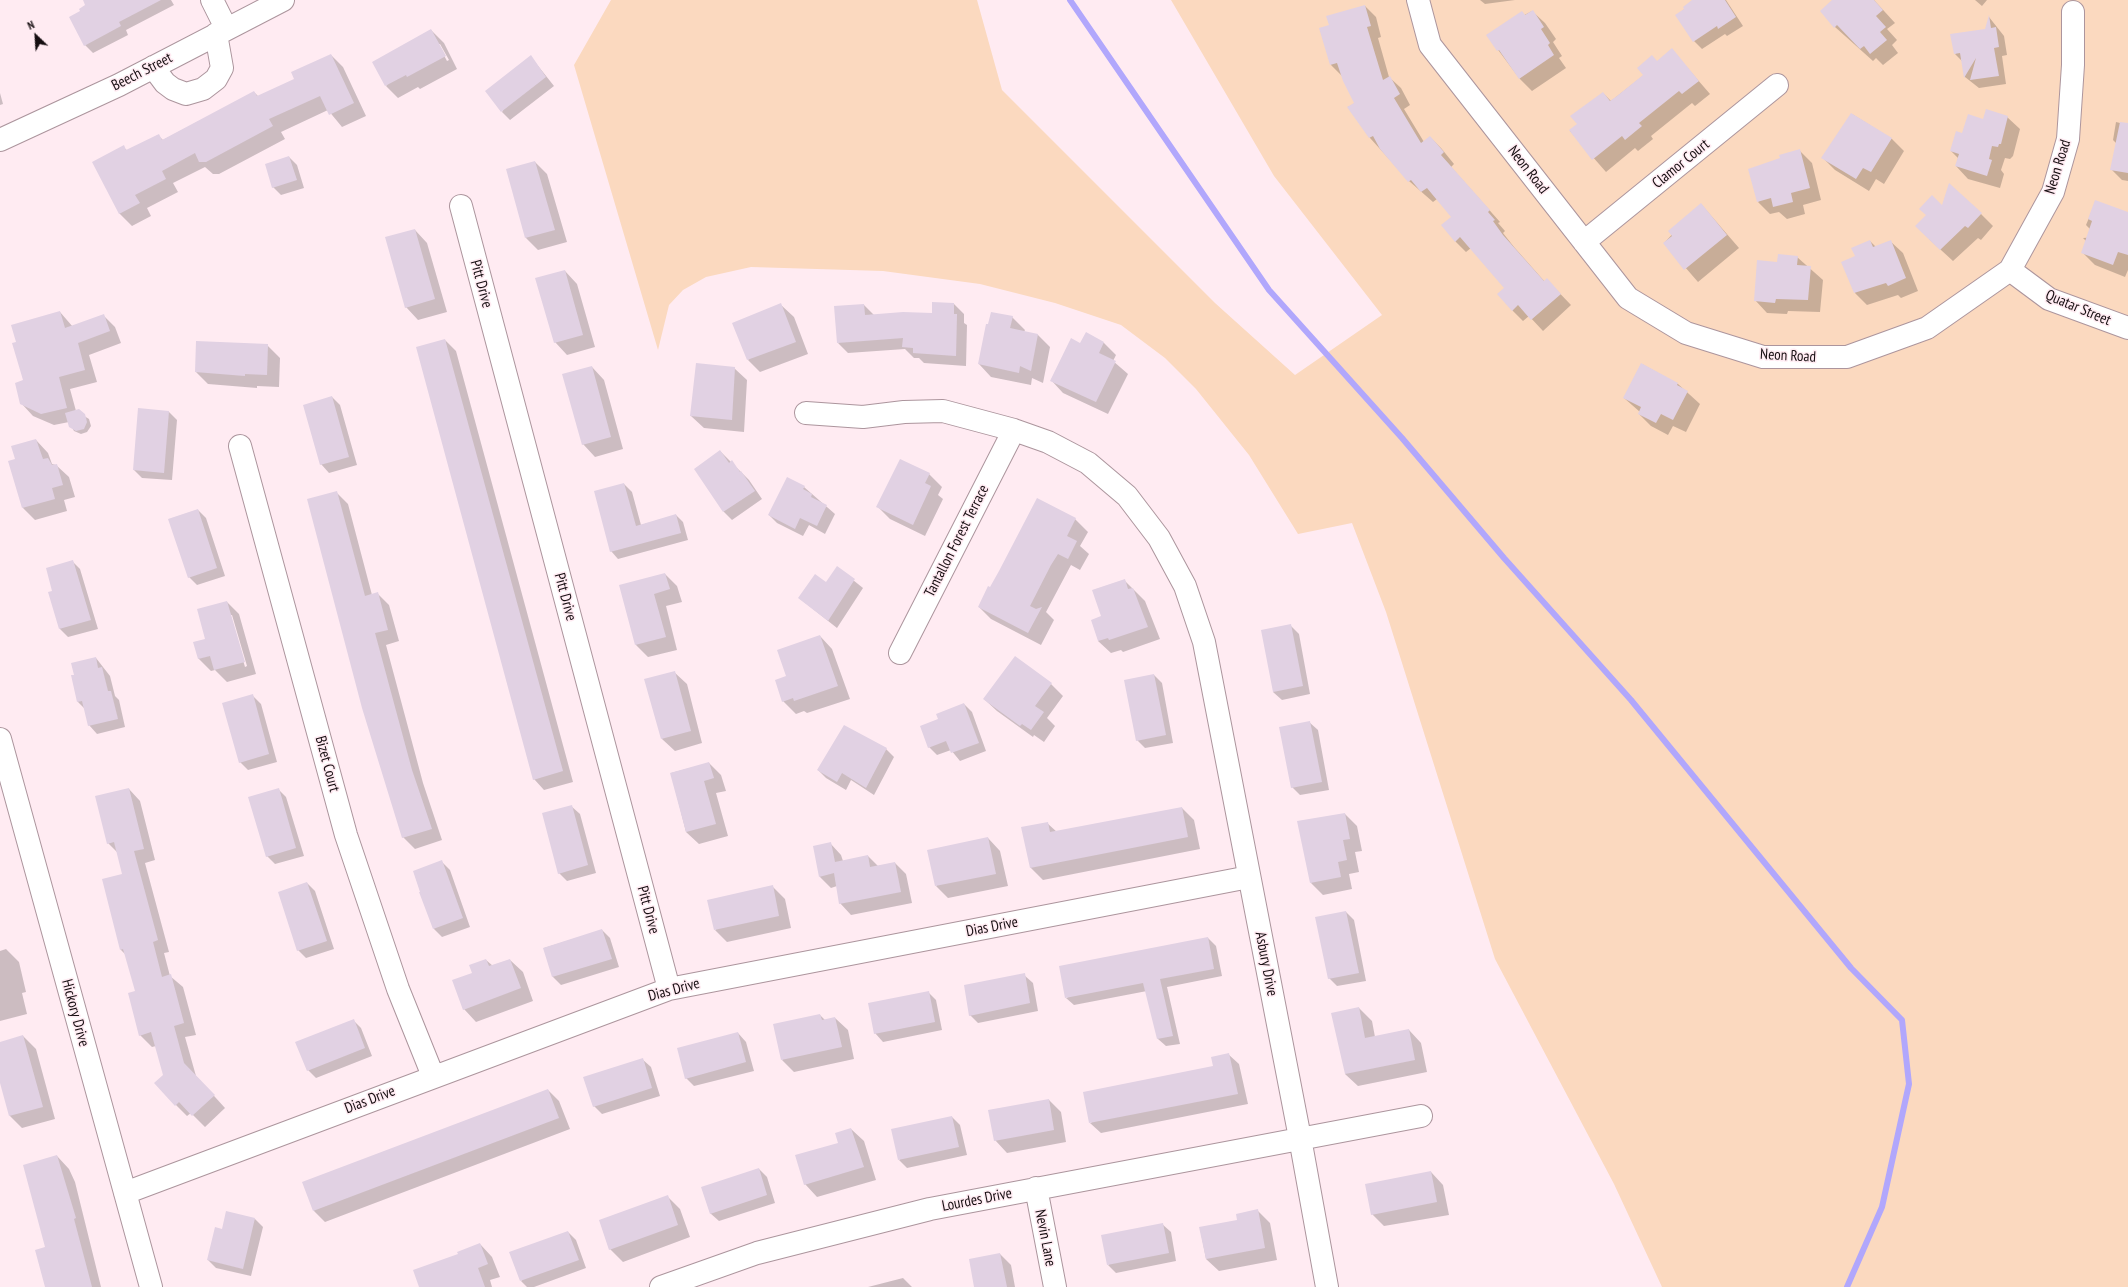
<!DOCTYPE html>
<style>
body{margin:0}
#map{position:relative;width:2128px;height:1287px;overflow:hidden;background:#ffebf2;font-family:"PT Sans Narrow",sans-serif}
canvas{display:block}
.north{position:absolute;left:16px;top:16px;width:40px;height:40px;-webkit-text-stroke:3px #ffebf2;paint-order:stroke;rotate:335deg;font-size:11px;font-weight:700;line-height:16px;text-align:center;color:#160e11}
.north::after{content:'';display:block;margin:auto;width:14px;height:18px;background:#160e11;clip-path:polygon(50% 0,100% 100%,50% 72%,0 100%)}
</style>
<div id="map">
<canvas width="2128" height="1287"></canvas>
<div class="north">N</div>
</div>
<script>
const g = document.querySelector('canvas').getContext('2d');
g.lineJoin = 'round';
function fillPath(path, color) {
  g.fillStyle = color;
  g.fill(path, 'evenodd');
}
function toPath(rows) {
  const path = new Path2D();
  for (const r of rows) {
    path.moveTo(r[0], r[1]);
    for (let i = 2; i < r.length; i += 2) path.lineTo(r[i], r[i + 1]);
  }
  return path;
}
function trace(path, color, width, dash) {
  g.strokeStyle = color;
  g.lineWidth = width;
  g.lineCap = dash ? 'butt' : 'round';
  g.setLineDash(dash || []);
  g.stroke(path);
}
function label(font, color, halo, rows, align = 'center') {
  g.font = font + ' "PT Sans Narrow",sans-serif';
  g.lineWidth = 3;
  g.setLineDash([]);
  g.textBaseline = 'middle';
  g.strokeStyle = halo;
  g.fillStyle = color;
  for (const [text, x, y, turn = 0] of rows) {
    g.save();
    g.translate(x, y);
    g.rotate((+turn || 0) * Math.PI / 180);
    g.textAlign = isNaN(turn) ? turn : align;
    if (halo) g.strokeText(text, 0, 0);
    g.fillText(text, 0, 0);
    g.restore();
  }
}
fillPath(toPath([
 [611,0,977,0,1002,90,1215,303,1295,375,1382,315,1274,176,1171,0,2128,0,2128,1287,1662,1287,1614,1184,1495,959,1386,612,1352,523,1298,534,1249,455,1196,389,1165,358,1121,325,1055,303,980,284,883,271,751,267,706,277,683,290,669,305,658,350,574,65]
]), '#fbd9bf');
fillPath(toPath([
 [84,0,171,0,174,5,126,30,128,35,93,53,85,45,87,6],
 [1480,0,1515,0,1485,4],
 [1694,0,1726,0,1743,26,1727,36,1725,34,1702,49,1694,41,1677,16],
 [1834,0,1874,0,1895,23,1887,29,1897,40,1892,45,1898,53,1883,65,1876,58,1873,61,1835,27],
 [1975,0,1987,0,1982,6],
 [1365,6,1376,17,1381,37,1378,38,1389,77,1401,88,1410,105,1404,109,1424,142,1430,137,1441,148,1454,164,1451,167,1500,222,1498,223,1505,231,1503,233,1514,247,1545,282,1547,280,1571,305,1543,331,1529,316,1523,321,1512,310,1506,289,1471,248,1466,252,1455,241,1453,217,1437,199,1433,202,1409,181,1370,138,1348,107,1355,103,1342,76,1331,65,1320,29,1330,26],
 [1532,11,1545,23,1556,39,1553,42,1562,56,1559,58,1566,68,1532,91,1519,78,1487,35],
 [1989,17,2004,36,2007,55,2002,56,2006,84,1979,88,1965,77,1962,61,1955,54,1986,30],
 [431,30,444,43,457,69,420,89,418,87,398,98,386,86],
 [438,44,440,44,449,60,447,61],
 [1672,50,1710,94,1695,106,1692,103,1651,136,1653,139,1638,151,1635,148,1606,172,1570,131,1578,124,1572,116,1603,93,1611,101,1644,75],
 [331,55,343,67,366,116,342,127,328,110,281,132,285,139,219,174,213,174,205,167,173,183,178,192,147,208,151,216,132,226,119,213,123,147,128,151,158,135,163,140,254,92,259,97,296,79],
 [531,57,554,86,510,120,502,112],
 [0,93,3,104,0,105],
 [1852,114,1892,139,1904,151,1884,184,1876,179,1869,191,1835,170,1823,158],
 [2007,117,2020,129,2013,156,2010,159,2005,158,2001,170,2004,174,2000,188,1968,179,1956,166,1958,158,1951,151,1963,134,1984,120],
 [2116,122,2128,125,2128,181,2122,180,2112,170,2117,144,2113,140],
 [1800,151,1812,163,1821,200,1803,205,1805,214,1787,219,1779,212,1770,214,1758,202],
 [289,157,297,165,304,188,281,195,273,187],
 [535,162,547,174,567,242,538,250,526,238],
 [2096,201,2128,215,2128,270,2125,277,2095,265,2083,253,2087,242,2083,238,2098,237,2086,225],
 [1701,204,1739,248,1698,282,1664,243],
 [1943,207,1981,214,1993,226,1981,240,1978,238,1953,261,1929,239],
 [415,230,427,243,447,312,418,320,406,307],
 [1870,241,1876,247,1890,241,1903,253,1918,291,1901,298,1898,295,1867,305,1855,293,1856,257],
 [1797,257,1823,280,1820,312,1788,311,1787,314,1767,313,1755,300,1778,263],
 [565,271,577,284,595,347,567,355,555,342],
 [954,304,964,314,964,323,967,325,966,366,924,363,919,358,914,358,905,349,848,353,838,343,864,305,875,316,933,314],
 [781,305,794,317,808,354,760,372,748,360],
 [60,312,73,327,103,315,115,327,121,343,89,355,97,382,70,389,76,411,89,419,91,426,87,432,81,434,74,431,69,422,54,425,33,416,21,403,24,381],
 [1012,317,1025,330,1024,332,1038,335,1050,347,1043,383,1032,378,1031,385,991,377,979,364],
 [1086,334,1104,343,1116,355,1113,361,1128,374,1108,414,1063,393,1051,380,1081,344],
 [445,340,456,351,573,782,544,790,534,779],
 [267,345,280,358,279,387,257,386,257,388,208,384,196,372],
 [1642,364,1678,384,1700,404,1686,432,1673,426,1668,435,1651,426,1639,414,1640,412,1624,398],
 [592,367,604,380,623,449,595,457,583,444],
 [734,368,747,380,744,432,704,428,691,416],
 [332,397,340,405,357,465,329,473,321,464],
 [139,409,169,412,177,420,172,480,142,478,134,470],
 [36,440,48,453,52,464,56,465,69,477,75,497,64,500,67,511,35,520,23,508,16,460],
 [720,451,749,480,762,499,732,520,724,512,695,469],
 [929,474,942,487,938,495,943,499,925,536,890,519,877,506],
 [624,484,632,492,641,525,676,515,683,522,688,540,618,559,611,551],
 [804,487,835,514,825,534,809,525,803,536,777,523,769,515],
 [336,492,348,504,372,595,378,594,389,605,399,641,386,645,423,783,442,840,415,849,403,837],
 [1037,500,1075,519,1088,532,1080,546,1089,554,1080,570,1071,565,1046,612,1054,620,1041,645,991,619,979,607,991,589],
 [198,510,206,518,225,576,197,585,189,577],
 [72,561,80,569,98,629,68,637,60,629,49,593,54,592],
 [838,568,863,588,837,628,799,598,827,583],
 [665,574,677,586,682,602,666,606,677,650,648,657,636,645,620,586],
 [1124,580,1145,601,1160,639,1123,652,1121,650,1111,653,1098,641],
 [227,602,239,614,256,674,227,682,215,670,211,671,198,658],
 [230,615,232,615,247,666,245,667],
 [1291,626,1299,634,1310,694,1282,700,1273,692],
 [820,636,832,649,850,699,807,713,804,711,796,714,783,701,787,677],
 [96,658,110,676,115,696,119,700,125,727,97,734,89,725,85,709,78,702,75,675],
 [674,672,687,684,702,743,675,751,662,739],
 [1154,675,1162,683,1173,743,1145,748,1137,740],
 [1051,684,1063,696,1047,718,1055,726,1044,742,1034,735,1033,737,997,711,984,699],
 [252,695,261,704,277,762,248,770,240,762],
 [964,704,972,712,986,751,960,761,951,750,937,755,929,747,939,720],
 [1309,722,1318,730,1329,790,1300,795,1292,787],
 [886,749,894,757,874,795,851,780,846,790,826,778,818,770],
 [709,763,721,775,726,791,716,793,728,836,699,844,686,832,671,773],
 [129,789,140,801,155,860,145,863,169,952,164,953,170,976,183,987,196,1035,185,1037,196,1076,225,1108,205,1127,191,1113,187,1116,176,1105,164,1076,156,1046,152,1047,140,1035,136,992,126,955,121,950,104,880,124,875,118,853,108,843],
 [278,789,286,797,304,856,275,864,267,856],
 [571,806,580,814,596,873,567,881,559,873],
 [1182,808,1194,820,1200,849,1043,880,1030,867,1047,823,1057,832],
 [1345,814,1357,826,1362,851,1355,852,1359,872,1349,874,1352,889,1323,895,1311,883],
 [988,838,1000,851,1008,886,948,898,936,886],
 [830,843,841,855,843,861,868,856,878,866,895,863,906,874,912,903,851,915,840,903,837,886,831,888,820,877,814,847],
 [441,861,450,870,470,927,442,937,434,929],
 [307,883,315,891,334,949,306,958,298,950],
 [772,886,785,899,791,928,727,942,715,930],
 [1346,912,1354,920,1366,981,1337,986,1329,978],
 [602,930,610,938,619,967,561,985,553,977,544,948],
 [1208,938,1216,946,1222,976,1167,987,1180,1044,1166,1046,1158,1039,1147,991,1074,1005,1066,998],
 [6,949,19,962,26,992,22,993,27,1014,0,1021,0,951],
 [486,960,493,966,510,960,523,972,533,1001,476,1022,464,1009,473,974],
 [1024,975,1033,983,1038,1011,978,1023,970,1015],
 [928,992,936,1000,942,1030,883,1042,875,1033],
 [1359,1008,1372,1021,1375,1037,1409,1030,1421,1043,1427,1072,1358,1086,1345,1074],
 [820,1015,825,1020,835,1018,848,1030,854,1059,794,1072,782,1060],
 [353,1020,361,1028,372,1056,316,1078,308,1070],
 [738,1033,746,1042,754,1071,694,1086,686,1078],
 [23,1036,36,1049,55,1119,22,1128,10,1116,0,1079,0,1043],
 [1228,1054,1239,1064,1248,1104,1101,1133,1090,1123,1214,1067],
 [642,1059,651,1067,660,1096,602,1114,594,1106],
 [548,1090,559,1101,570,1129,325,1222,314,1211,303,1183],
 [1049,1100,1061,1112,1066,1142,1007,1153,995,1140],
 [952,1117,960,1125,967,1155,907,1168,899,1160],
 [851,1129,864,1141,876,1180,817,1197,805,1184],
 [57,1156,69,1169,75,1182,101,1287,46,1287,46,1248],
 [759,1169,767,1177,775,1203,719,1221,710,1213],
 [1431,1172,1443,1185,1449,1215,1384,1226,1372,1214],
 [667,1196,680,1209,690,1237,623,1262,610,1249],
 [1257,1210,1270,1223,1277,1260,1219,1271,1206,1259,1200,1228,1238,1221],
 [255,1219,263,1227,251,1276,216,1268,208,1260,223,1230],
 [1162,1224,1171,1232,1176,1261,1116,1273,1108,1265],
 [568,1232,576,1240,586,1268,534,1287,527,1287,521,1281],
 [480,1244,492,1257,500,1277,490,1280,492,1287,420,1287],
 [1000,1254,1011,1265,1015,1287,975,1287],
 [903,1278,912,1287,868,1287]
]), '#0003');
trace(toPath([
 [1070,0,1269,290,1402,438,1504,558,1631,700,1851,968,1902,1020,1909,1084,1882,1207,1847,1287]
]), '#b1a7fc', 6);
fillPath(toPath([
 [83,0,161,0,119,22,121,26,84,46,69,17,80,11,79,9,85,5],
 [1692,0,1725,0,1736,17,1718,29,1717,26,1693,42,1675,15,1684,9,1683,7],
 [1832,0,1874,0,1883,10,1876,16,1886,27,1880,32,1887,40,1870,54,1864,46,1860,49,1837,25,1834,28,1820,11],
 [1365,5,1371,26,1367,27,1383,80,1390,76,1400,94,1394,98,1421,143,1430,136,1444,152,1441,155,1490,210,1488,212,1495,220,1493,221,1503,235,1544,281,1547,278,1561,294,1531,320,1518,305,1512,311,1497,294,1504,288,1460,237,1455,242,1441,225,1451,217,1427,188,1421,192,1411,180,1408,182,1380,149,1373,136,1369,138,1347,107,1354,103,1343,81,1337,63,1330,65,1319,28,1329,25,1326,16],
 [1533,10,1544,27,1541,29,1550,43,1548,45,1554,55,1519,79,1499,50,1497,51,1486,35,1522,11,1525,15],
 [1989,15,1991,28,1996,27,1999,47,1994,48,1999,76,1970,80,1976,58,1964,78,1960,53,1954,54,1950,34,1985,29],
 [431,29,446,56,407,77,406,75,385,86,372,62],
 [1672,48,1699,81,1682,94,1679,91,1639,123,1642,126,1625,140,1622,136,1592,160,1569,130,1577,124,1570,116,1603,92,1610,101,1617,96,1643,75,1637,68,1652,55,1657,61],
 [331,54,354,103,329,115,320,96,269,119,273,126,206,162,199,162,195,153,162,171,166,179,135,195,140,203,119,214,92,162,124,145,126,150,159,134,162,140,254,91,257,96,294,79,291,72],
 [531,55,546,77,501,112,485,91],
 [1986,109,2008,116,2001,144,1999,144,1998,147,1992,146,1989,159,1992,160,1987,176,1955,166,1959,154,1950,151,1956,131,1962,133,1968,114,1983,119],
 [1851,113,1892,138,1871,172,1863,168,1856,179,1821,158],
 [2120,122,2128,123,2128,173,2110,170],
 [1800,149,1810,188,1791,193,1793,202,1773,207,1771,198,1757,202,1748,169,1780,158,1779,155],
 [289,156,297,180,272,188,265,164],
 [535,161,555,230,525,238,506,169],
 [1949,183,1982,213,1968,228,1965,226,1940,250,1915,226,1926,215,1919,209,1932,195,1942,205],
 [2095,200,2128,212,2128,255,2118,252,2113,265,2081,253,2092,221,2088,219],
 [1701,203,1727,235,1684,270,1663,243,1672,236,1668,231],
 [415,229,435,299,405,308,385,237],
 [1870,240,1873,247,1891,240,1906,278,1888,286,1886,283,1854,293,1841,262,1855,256,1851,248],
 [1778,254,1798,256,1797,265,1811,266,1808,300,1776,299,1775,303,1754,301,1757,260,1777,262],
 [565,270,583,335,554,343,535,278],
 [932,302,954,303,954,314,957,314,956,356,913,353,913,348,902,347,903,338,837,343,834,306,864,304,865,315,903,312,932,313],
 [781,303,796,342,747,360,732,323],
 [60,311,65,328,104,314,110,331,78,343,85,370,59,377,67,408,41,414,20,404,15,383,23,380,12,343,16,342,11,325],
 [991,312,1013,316,1010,328,1038,334,1031,371,1020,366,1019,373,978,364,986,324,988,324],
 [1086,332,1104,342,1099,353,1116,361,1096,402,1050,381,1071,338,1080,343],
 [445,339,563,771,533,780,416,347],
 [196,341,268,344,267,375,245,374,245,376,195,372],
 [696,363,735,367,732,420,690,416],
 [1641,363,1678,383,1677,385,1688,391,1673,420,1661,414,1656,423,1638,414,1641,407,1623,398],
 [592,366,611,437,582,445,562,374],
 [332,396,349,457,320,465,303,405],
 [138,408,169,411,164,473,133,470],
 [79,409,85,414,87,422,84,429,76,431,69,427,65,413],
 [36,439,43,459,48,458,52,465,57,464,63,485,52,488,55,499,22,508,8,461,15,459,11,446],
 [720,450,729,463,732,460,740,472,741,471,755,491,723,512,694,469],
 [900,459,930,473,925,483,931,486,913,525,876,507],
 [787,477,805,486,803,489,812,494,811,497,827,505,817,526,800,518,795,529,768,515],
 [624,483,636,526,676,514,681,533,610,552,594,491],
 [337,491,365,596,378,592,388,630,375,633,412,770,432,829,402,838,362,708,307,499],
 [1037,498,1076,518,1067,536,1077,541,1068,559,1058,554,1051,565,1030,606,1036,609,1042,607,1028,633,978,607,988,586,990,587,999,571],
 [198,509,217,568,188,578,168,519],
 [73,560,91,620,59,629,48,592,52,591,46,568],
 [837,566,855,579,828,621,798,598,815,574,826,582],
 [665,573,670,589,654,594,666,637,635,645,619,585],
 [1125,579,1128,589,1133,588,1148,627,1109,640,1108,638,1098,641,1091,620,1101,616,1092,590],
 [227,601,245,662,214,670,210,656,198,659,193,642,205,639,197,609],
 [1291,624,1303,686,1273,692,1261,630],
 [820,635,838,686,794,701,793,698,782,702,775,680,786,676,777,650],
 [1015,656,1052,683,1035,706,1044,712,1031,730,1022,724,1020,726,983,699],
 [96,657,98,668,102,667,108,691,111,691,118,719,88,726,82,701,77,702,71,675,74,675,71,663],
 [675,671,691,731,661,739,644,679],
 [1154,674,1166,735,1136,741,1124,680],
 [253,694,269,754,239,763,222,703],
 [964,703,979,743,951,753,946,741,928,748,920,726,938,719,936,714],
 [1310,721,1322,782,1291,788,1279,727],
 [844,725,887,748,866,788,842,773,837,782,817,770],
 [709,762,714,778,704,781,716,824,686,832,670,773],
 [129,788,144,849,134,851,158,940,153,942,162,977,171,974,184,1023,174,1026,184,1063,215,1095,192,1116,179,1102,175,1106,154,1083,163,1075,151,1032,139,1036,128,993,135,991,123,949,120,950,102,879,122,874,114,842,107,844,95,796],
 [279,788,296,848,266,857,248,797],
 [572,805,588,865,558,874,542,813],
 [1182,807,1188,837,1030,868,1021,827,1048,822,1050,832],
 [1345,813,1350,839,1343,840,1347,860,1338,862,1341,877,1310,883,1297,821],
 [988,837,996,874,935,886,927,850],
 [831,842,835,862,868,855,870,867,895,862,901,892,839,904,834,873,819,877,813,846],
 [442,860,463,918,433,929,419,892,420,892,413,871],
 [307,882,327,941,297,951,278,892],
 [773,885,779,916,714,930,707,900],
 [1346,911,1359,973,1328,979,1315,917],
 [602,929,612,959,552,977,543,948],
 [1208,937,1214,969,1160,979,1173,1036,1157,1039,1143,983,1065,998,1059,966],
 [486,959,489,966,510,959,521,988,463,1010,452,980,472,973,469,965],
 [1025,973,1030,1003,969,1016,964,985],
 [929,991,935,1022,874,1034,868,1003],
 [1359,1007,1365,1038,1409,1029,1415,1060,1345,1074,1331,1013],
 [820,1014,822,1020,835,1017,842,1047,781,1060,773,1024],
 [354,1019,365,1048,307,1071,295,1042],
 [738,1032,746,1062,685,1079,677,1048],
 [23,1035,43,1107,9,1116,0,1083,0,1042],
 [1229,1053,1238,1094,1089,1123,1083,1092,1213,1066,1211,1057],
 [643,1058,652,1088,593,1107,583,1077],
 [548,1089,559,1118,313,1211,302,1182],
 [1049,1099,1054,1130,994,1141,988,1110],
 [952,1116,959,1147,898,1160,891,1129],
 [851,1128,864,1167,804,1185,795,1155,838,1143,835,1133],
 [57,1155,76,1218,74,1219,92,1287,45,1287,35,1250,45,1247,23,1165],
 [759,1168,767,1195,710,1214,701,1187],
 [1431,1171,1437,1202,1371,1215,1365,1184],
 [668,1195,678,1225,609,1250,599,1220],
 [1258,1209,1265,1248,1206,1259,1199,1227,1237,1220,1236,1214],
 [226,1211,255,1218,243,1269,207,1260,215,1227,222,1229],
 [1163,1223,1169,1253,1107,1265,1101,1235],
 [568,1231,579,1260,520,1281,509,1252],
 [480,1243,488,1264,478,1268,485,1287,419,1287,413,1270,458,1254,457,1252],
 [1000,1253,1007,1287,974,1287,969,1259]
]), '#e1d1e3');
const minor = toPath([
 [212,0,226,28],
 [1418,0,1430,45,1628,298,1686,333,1763,357,1847,357,1927,328,2010,270,2053,192,2068,139,2073,65,2073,12],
 [153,67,165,83,173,89,186,94,203,89,216,79,222,68,216,34],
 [0,140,119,85,283,0],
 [461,206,669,989],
 [1584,242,1777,85],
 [2010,270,2049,299,2128,328],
 [806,413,863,417,904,412,943,411,1014,430,1048,442,1088,463,1127,496,1159,538,1185,586,1204,642,1300,1138,1327,1287],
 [240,446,346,835,398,989,433,1076],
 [900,653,1014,430],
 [0,739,151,1287],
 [1036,1188,1055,1287],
 [125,1193,669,989,1249,877],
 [661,1287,757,1253,930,1209,1421,1116]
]);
trace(minor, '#ac959d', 24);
trace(minor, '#fff', 22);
label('15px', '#160e11', '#ffebf2', [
 ["Beech Street",142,72,-27],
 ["Clamor Court",1681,164,-39],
 ["Neon Road",2058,167,-73],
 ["Neon Road",1528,170,52],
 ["Pitt Drive",481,284,75],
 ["Quatar Street",2078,308,23],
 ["Neon Road",1788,356,3],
 ["Tantallon Forest Terrace",957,541,-63],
 ["Pitt Drive",565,597,75],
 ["Bizet Court",327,764,75],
 ["Pitt Drive",648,910,75],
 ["Dias Drive",992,927,-11],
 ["Asbury Drive",1266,964,79],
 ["Dias Drive",674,990,-15],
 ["Hickory Drive",75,1013,75],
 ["Dias Drive",370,1100,-21],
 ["Lourdes Drive",977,1200,-11],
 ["Nevin Lane",1045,1238,79]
]);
</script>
